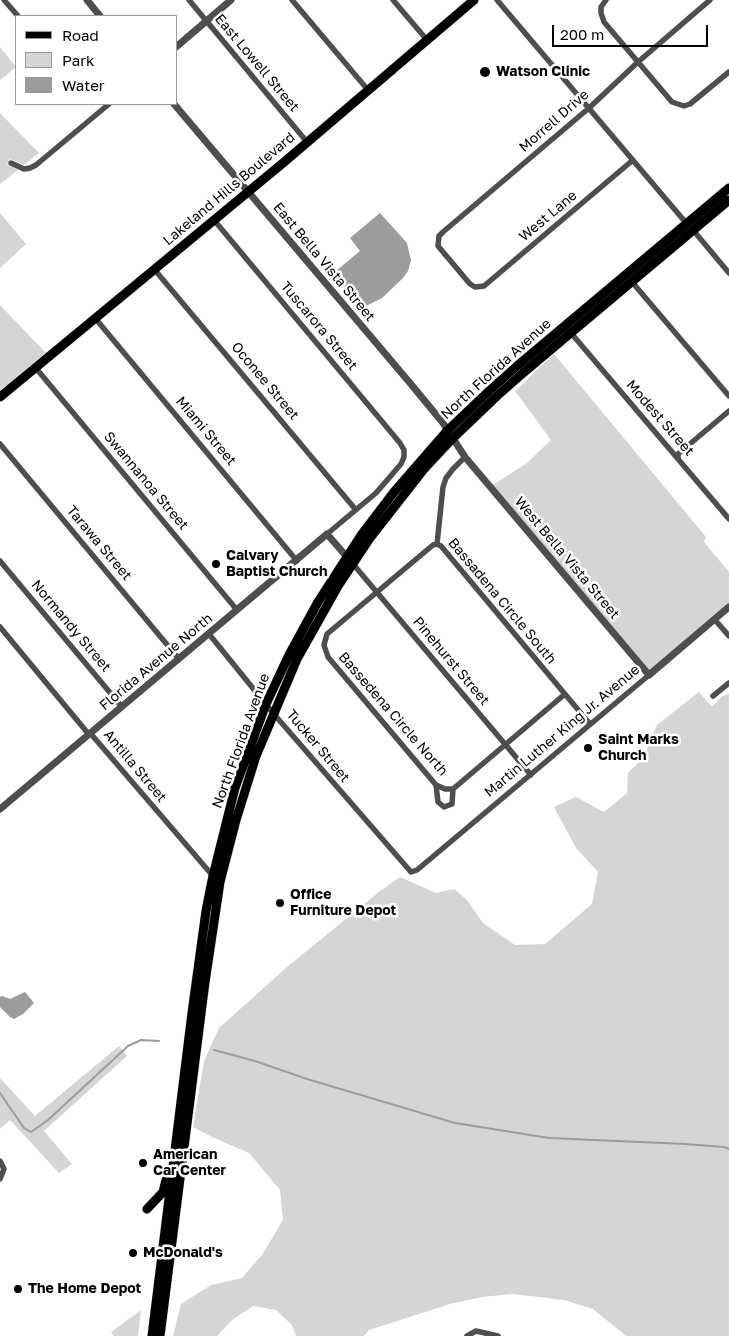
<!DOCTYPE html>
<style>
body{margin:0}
#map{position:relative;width:729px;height:1336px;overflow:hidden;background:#fff;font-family:"Golos Text",sans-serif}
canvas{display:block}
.legend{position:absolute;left:15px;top:15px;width:162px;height:90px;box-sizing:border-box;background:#fff;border:1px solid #999;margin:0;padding:6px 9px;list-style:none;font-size:15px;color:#000}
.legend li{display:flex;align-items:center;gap:10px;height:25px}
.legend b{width:25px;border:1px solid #999}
.scale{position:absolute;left:552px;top:25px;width:156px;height:22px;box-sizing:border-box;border:2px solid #000;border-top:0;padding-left:6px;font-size:15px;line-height:18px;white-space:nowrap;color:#000;-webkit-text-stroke:4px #fff;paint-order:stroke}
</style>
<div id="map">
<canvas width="729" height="1336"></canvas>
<ul class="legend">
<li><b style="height:6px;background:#000"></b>Road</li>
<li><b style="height:14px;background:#d5d5d5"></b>Park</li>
<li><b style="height:14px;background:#9c9c9c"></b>Water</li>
</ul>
<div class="scale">200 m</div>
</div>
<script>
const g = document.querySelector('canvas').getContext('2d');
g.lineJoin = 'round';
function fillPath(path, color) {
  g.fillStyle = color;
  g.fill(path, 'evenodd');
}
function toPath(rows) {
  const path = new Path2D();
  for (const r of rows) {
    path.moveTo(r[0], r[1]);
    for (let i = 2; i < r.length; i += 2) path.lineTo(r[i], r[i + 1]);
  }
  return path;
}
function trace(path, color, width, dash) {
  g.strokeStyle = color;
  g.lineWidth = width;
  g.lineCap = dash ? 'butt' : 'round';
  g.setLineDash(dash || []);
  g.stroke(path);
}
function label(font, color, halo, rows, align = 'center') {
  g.font = font + ' "Golos Text",sans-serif';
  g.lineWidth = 5;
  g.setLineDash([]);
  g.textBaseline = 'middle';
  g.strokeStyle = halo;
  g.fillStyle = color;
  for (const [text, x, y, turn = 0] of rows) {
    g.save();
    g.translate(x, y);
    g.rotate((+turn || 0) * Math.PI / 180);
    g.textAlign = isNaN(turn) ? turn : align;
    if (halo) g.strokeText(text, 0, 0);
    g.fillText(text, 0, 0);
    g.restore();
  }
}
fillPath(toPath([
 [0,47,16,67,0,80],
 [0,113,39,153,24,165,10,159,7,164,18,170,0,184],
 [0,213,26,244,0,268],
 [0,305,47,354,0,394],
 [554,354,706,537,704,542,729,572,729,604,649,671,493,485,527,463,551,440,515,391],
 [699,692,712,707,722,696,729,694,729,1336,626,1336,593,1309,564,1300,512,1294,482,1297,450,1304,369,1330,364,1336,296,1336,292,1325,276,1310,253,1306,232,1320,217,1336,173,1336,181,1304,211,1285,242,1278,262,1255,283,1220,280,1190,249,1153,212,1137,193,1127,204,1061,219,1028,287,967,379,892,400,877,436,893,454,889,467,900,483,923,515,945,545,944,592,904,598,872,576,848,554,807,576,797,604,812,627,793,628,773,644,757,657,725],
 [119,1046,127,1056,44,1131,72,1164,59,1173,10,1120,0,1129,0,1078,35,1116],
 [141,1310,138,1336,114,1336,111,1332]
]), '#d5d5d5');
fillPath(toPath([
 [380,213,407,243,411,260,408,271,403,278,382,298,360,309,331,275,360,251,350,238],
 [25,992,34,1003,23,1014,14,1019,10,1017,0,1007,0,997,2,996,10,999]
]), '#9c9c9c');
trace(toPath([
 [214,1050,255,1061,307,1079,455,1123,549,1138,685,1144,724,1147,729,1149],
 [0,1093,24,1128,31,1132,48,1120,128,1046,141,1040,159,1041]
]), '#9c9c9c', 2);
const primary = toPath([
 [0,397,283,163,474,0],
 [147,1209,163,1192,166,1180],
 [152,1336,192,1013,206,911,213,876,235,788,266,704,289,655,318,602,362,534,394,492,447,431,489,391,517,366,729,188],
 [160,1336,205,982,220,882,236,820,256,756,297,659,338,586,370,538,424,469,452,439,497,396,523,373,729,200]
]);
trace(primary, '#dbdbdb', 10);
trace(toPath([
 [4,0,18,16],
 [189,0,307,142],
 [292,0,368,90],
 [393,0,427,40],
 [497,0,687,224],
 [606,0,601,7,601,13,604,22,672,102,684,106,690,104,729,72],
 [633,160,484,286,475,287,470,284,438,246,439,236,443,232,589,108,638,62,710,0],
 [11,163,24,169,30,168,36,165,109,104],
 [214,220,400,443,404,450,404,457,401,464,376,493,327,534],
 [693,230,729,273],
 [154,269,356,510],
 [632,282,729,396],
 [95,318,297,561],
 [571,333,729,519],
 [35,367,237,610],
 [0,444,179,659],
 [678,458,678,454,729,411],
 [437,544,433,545,327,634,324,645,328,657,436,785,445,789,453,789,565,694],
 [437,544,441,546,590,724],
 [437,544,443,487,446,478,453,469,465,457],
 [0,561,122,707],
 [353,564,531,775],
 [715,620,729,636],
 [0,627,86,731,91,734,213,876],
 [209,634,273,713,411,872,417,870,649,675],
 [713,696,729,683],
 [436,785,438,802,444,807,452,804,453,789],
 [0,1161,4,1169,0,1179],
 [467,1336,476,1331,498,1336]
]), '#4e4e4e', 5.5);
trace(toPath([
 [87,0,100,16],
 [176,47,231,0],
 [174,104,410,383,443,423,465,457,649,675,729,607],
 [0,809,327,534,347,557]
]), '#4e4e4e', 7);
trace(primary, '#000', 9);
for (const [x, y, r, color] of [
 [485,72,6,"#000"],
 [216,564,5,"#000"],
 [588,748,5,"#000"],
 [280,903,5,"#000"],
 [143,1163,5,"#000"],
 [133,1253,5,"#000"],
 [18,1289,5,"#000"]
]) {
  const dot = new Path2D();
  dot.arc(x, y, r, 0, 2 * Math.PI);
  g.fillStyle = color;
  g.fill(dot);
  trace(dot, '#fff', 2);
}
label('14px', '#000', '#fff', [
 ["East Lowell Street",257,63,50],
 ["Morrell Drive",554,121,-41],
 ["Lakeland Hills Boulevard",229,189,-40],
 ["West Lane",548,216,-40],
 ["East Bella Vista Street",324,262,50],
 ["Tuscarora Street",319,326,50],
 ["North Florida Avenue",496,369,-42],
 ["Oconee Street",265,381,50],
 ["Modest Street",660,418,49],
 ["Miami Street",206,431,50],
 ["Swannanoa Street",146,481,50],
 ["Tarawa Street",99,543,50],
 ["West Bella Vista Street",567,558,50],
 ["Bassadena Circle South",502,601,50],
 ["Normandy Street",71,626,50],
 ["Pinehurst Street",451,661,50],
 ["Florida Avenue North",156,662,-40],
 ["Bassedena Circle North",393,714,49],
 ["Martin Luther King Jr. Avenue",562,731,-40],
 ["North Florida Avenue",241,741,-70],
 ["Tucker Street",318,746,50],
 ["Antilla Street",135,766,50]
]);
label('bold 14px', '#000', '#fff', [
 ["Watson Clinic",496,72],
 ["Calvary",226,556],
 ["Baptist Church",226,572],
 ["Saint Marks",598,740],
 ["Church",598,756],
 ["Office",290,895],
 ["Furniture Depot",290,911],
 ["American",153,1155],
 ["Car Center",153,1171],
 ["McDonald's",143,1253],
 ["The Home Depot",28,1289]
], 'left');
</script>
